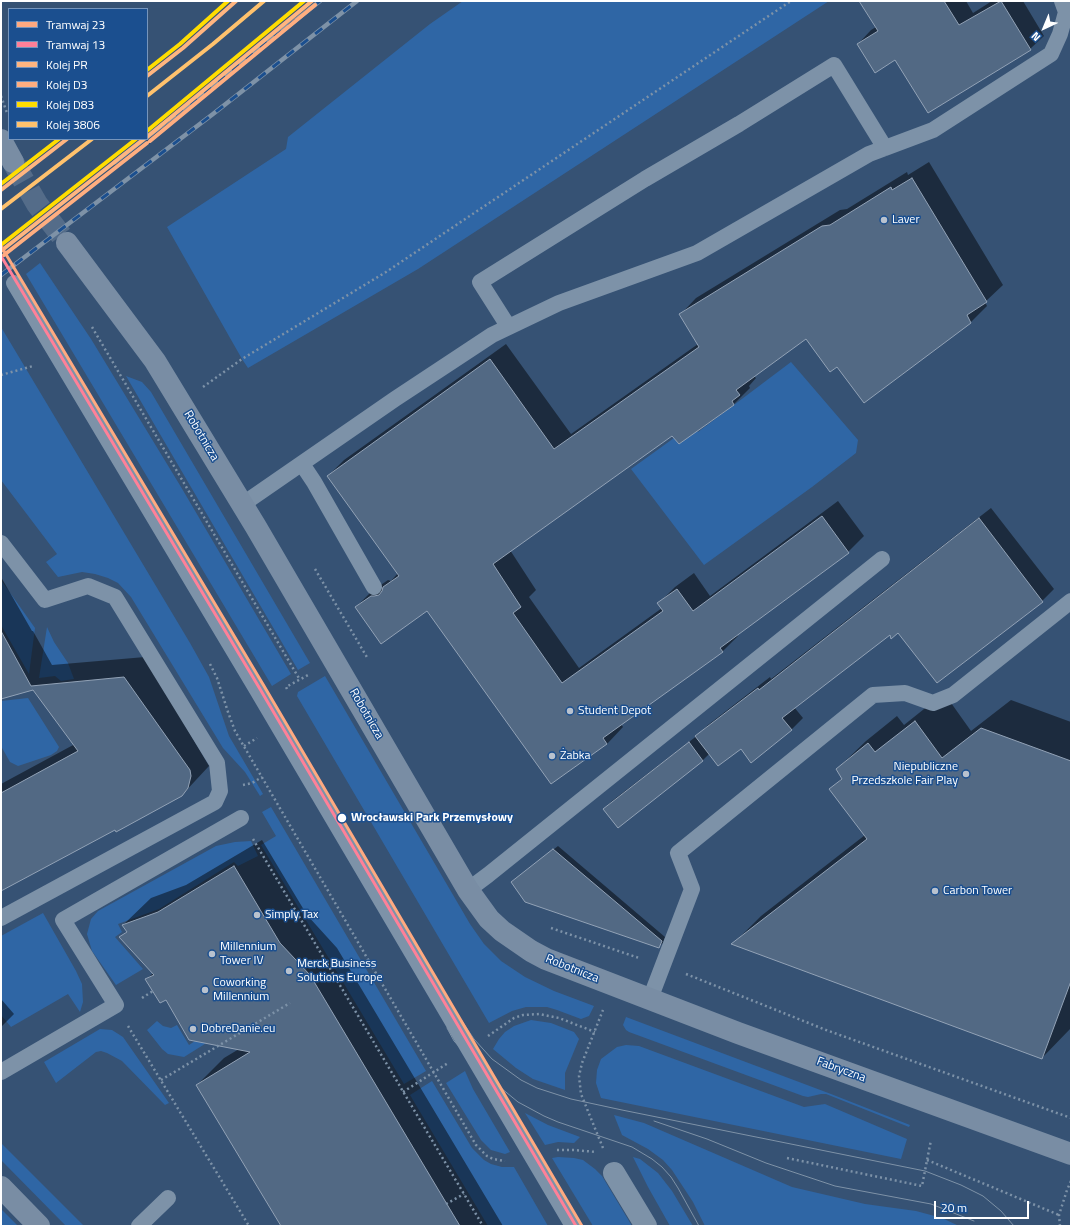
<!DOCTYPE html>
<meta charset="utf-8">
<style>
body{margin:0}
#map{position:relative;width:1072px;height:1227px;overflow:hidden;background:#365274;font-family:"Titillium Web",sans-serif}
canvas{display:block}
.frame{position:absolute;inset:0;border:2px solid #fff;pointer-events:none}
.legend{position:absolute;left:8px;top:8px;width:140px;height:132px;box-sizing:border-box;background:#1b4f8f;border:1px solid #7695bc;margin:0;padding:5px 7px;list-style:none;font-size:12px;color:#fff}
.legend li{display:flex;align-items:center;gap:8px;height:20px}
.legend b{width:20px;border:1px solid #7695bc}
.north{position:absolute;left:1024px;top:8px;width:40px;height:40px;-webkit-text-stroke:3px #1b4f8f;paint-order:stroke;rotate:224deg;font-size:11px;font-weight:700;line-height:16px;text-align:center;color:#fff}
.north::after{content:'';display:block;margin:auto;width:14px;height:18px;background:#fff;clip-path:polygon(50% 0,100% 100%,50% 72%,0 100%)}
.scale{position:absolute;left:934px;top:1201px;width:95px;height:18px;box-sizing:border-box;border:2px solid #fff;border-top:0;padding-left:5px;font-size:12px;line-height:14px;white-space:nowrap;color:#fff;-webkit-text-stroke:3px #1b4f8f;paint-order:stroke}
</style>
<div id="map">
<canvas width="1072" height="1227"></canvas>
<div class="frame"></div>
<ul class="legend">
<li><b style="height:5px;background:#ffa980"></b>Tramwaj 23</li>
<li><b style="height:5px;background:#ff8098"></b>Tramwaj 13</li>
<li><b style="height:5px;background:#ffb580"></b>Kolej PR</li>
<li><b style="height:5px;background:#ffae80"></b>Kolej D3</li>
<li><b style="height:5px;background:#fd0"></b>Kolej D83</li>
<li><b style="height:5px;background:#ffc26d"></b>Kolej 3806</li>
</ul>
<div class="north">N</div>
<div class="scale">20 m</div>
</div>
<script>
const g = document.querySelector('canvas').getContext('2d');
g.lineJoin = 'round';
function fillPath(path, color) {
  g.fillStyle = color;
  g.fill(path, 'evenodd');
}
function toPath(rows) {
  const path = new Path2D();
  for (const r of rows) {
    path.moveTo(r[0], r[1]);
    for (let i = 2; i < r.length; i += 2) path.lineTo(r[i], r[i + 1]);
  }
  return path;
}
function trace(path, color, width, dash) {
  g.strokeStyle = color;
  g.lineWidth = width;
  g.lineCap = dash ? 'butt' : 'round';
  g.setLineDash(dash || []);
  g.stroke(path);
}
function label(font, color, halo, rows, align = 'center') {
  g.font = font + ' "Titillium Web",sans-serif';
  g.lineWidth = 3;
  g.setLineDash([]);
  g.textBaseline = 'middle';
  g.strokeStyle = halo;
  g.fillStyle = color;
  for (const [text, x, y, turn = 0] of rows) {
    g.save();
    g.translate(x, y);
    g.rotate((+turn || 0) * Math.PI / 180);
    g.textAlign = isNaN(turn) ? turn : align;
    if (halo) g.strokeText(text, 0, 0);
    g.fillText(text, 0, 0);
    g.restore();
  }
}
fillPath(toPath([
 [463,1,829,1,418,269,248,368,242,359,167,227,286,149,288,137,430,24],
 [40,263,91,339,181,487,291,674,272,686,26,274],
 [1,327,190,643,209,677,229,736,263,794,260,796,245,772,223,748,131,597,118,583,108,578,95,574,82,572,58,577,46,562,57,554,1,480],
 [791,362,858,440,856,453,812,487,704,565,631,469,692,425,698,432],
 [126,376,142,382,151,392,310,663,298,670],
 [1,580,35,628,29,674,1,625],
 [47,627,54,642,68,663,74,679,61,681,55,676,39,678],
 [325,676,470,924,484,944,501,961,525,977,554,991,594,1006,589,1016,581,1019,557,1010,547,1007,526,1007,512,1011,489,1023,297,696,298,692],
 [28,698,59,747,57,751,51,755,18,766,10,762,1,746,1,701],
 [271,807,426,1071,404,1084,261,845,276,836,262,812],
 [251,841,258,856,238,866,234,862,159,909,118,924,122,932,115,937,143,969,116,985,92,951,87,934,91,919,98,911,216,846,235,842],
 [43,913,76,971,82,984,83,1002,80,1012,68,994,11,1027,1,1015,1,936],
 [626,1017,831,1094,910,1125,909,1127,826,1094,821,1094,808,1097,803,1096,629,1032,626,1030,623,1025],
 [531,1020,551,1023,574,1032,579,1039,565,1073,565,1090,533,1079,516,1068,493,1049,499,1039,505,1032,514,1026],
 [157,1021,163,1026,171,1028,177,1025,189,1045,204,1035,208,1042,184,1057,168,1054,162,1049,147,1030],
 [100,1029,112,1030,123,1037,169,1103,165,1105,122,1061,107,1053,101,1051,96,1052,56,1083,44,1062],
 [626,1045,639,1046,804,1107,825,1104,907,1139,901,1159,601,1098,596,1083,597,1070,601,1059,617,1047],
 [465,1071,473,1089,510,1152,505,1154,491,1150,481,1140,446,1083],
 [432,1081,472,1148,484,1160,491,1164,502,1167,514,1167,548,1226,488,1226,410,1095],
 [525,1113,548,1125,580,1137,574,1143,558,1142,545,1145],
 [614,1115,644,1123,792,1187,865,1204,916,1211,942,1218,959,1226,705,1226,693,1202,672,1170,663,1160,648,1149,622,1135],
 [1,1143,84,1226,66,1226,1,1160],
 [558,1157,574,1158,583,1160,595,1169,602,1176,632,1226,593,1226,552,1158],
 [633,1157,640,1159,658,1173,672,1191,693,1226,670,1226,648,1187],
 [1,1209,18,1226,1,1226]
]), '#2f66a5');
fillPath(toPath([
 [860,1,966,1,973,13,992,1,1023,1,1044,36,1030,49,896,59,858,44,871,30,876,27],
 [929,162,1003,285,985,302,987,306,971,322,837,366,806,337,754,376,756,378,749,386,750,388,734,404,679,443,673,434,510,550,536,590,529,597,579,668,662,608,659,603,675,587,694,573,710,596,838,501,864,536,848,552,737,634,738,636,722,652,621,724,623,727,607,744,428,609,356,607,372,591,388,580,391,581,398,573,328,476,344,460,506,344,571,434,698,344,680,315,696,298,840,210,847,209,907,172,908,175],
 [991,508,1054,589,1042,601,937,682,898,632,890,634,794,707,803,718,791,730,741,748,710,753,703,760,618,826,604,809,612,801,698,735,708,725,770,677,771,679],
 [1,577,32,631,33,631,52,665,145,657,209,766,182,795,115,828,1,890,1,784,75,744,33,689,1,691],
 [944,693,971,731,1011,700,1071,722,1071,1028,1042,1058,733,944,761,916,865,835,831,789,843,777,837,769,866,741,897,716,904,725],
 [262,840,307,915,337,948,503,1226,281,1226,197,1085,224,1058,239,1049,166,998,147,979,153,973,121,937,127,931,123,925,151,898,186,885],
 [558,846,665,937,663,943,659,946,516,879],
 [1,999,14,1014,1,1027]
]), '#0007');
const building = toPath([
 [859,1,944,1,959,25,1001,1,1031,50,928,113,895,60,875,73,857,44,878,31,859,1],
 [912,178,987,302,967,315,971,323,864,403,837,367,830,372,806,339,736,390,740,395,732,401,734,405,679,444,672,436,493,564,521,607,513,613,562,683,663,611,657,603,677,589,693,611,822,516,849,553,720,648,723,652,603,738,607,744,551,784,427,611,381,644,355,607,371,596,374,596,379,595,382,591,383,587,399,576,327,476,490,359,554,449,699,347,679,314,822,226,830,225,891,187,892,190,912,178],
 [979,518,1043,602,937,683,898,633,891,639,890,635,782,718,792,730,751,763,741,749,718,766,695,736,758,688,759,690,979,518],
 [1,631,31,686,124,677,190,770,191,776,188,788,182,796,116,832,115,830,1,891,1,793,78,751,33,690,1,699,1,631],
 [915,721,942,758,981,728,1071,761,1071,981,1042,1059,731,944,867,839,829,789,842,779,836,769,868,743,875,752,915,721],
 [689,742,703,761,618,828,603,809,689,742],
 [553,849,662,941,659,948,525,902,511,882,553,849],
 [234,866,280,943,310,975,460,1226,281,1226,196,1085,250,1052,189,1040,166,1000,160,1003,145,979,154,975,119,937,127,932,122,925,158,912,234,866]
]);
fillPath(building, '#526984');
trace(building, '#92a2b6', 1);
trace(toPath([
 [13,162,37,204,67,243]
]), '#546c89', 22, [22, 11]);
trace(toPath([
 [1,96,7,113],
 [92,327,300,680],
 [1,375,33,366],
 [203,387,242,359,386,272,791,1],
 [315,569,368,659],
 [210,664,217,678,228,712,235,731,476,1145,487,1156,493,1159,505,1161],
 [287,689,286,687,310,674],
 [244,746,257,738],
 [243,785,252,783,262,777],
 [253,839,483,1226],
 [551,928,639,958],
 [686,974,826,1030,1071,1118],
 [142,998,153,991],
 [128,1026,249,1226],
 [488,1036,514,1018,523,1015,539,1014,559,1018,595,1032],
 [161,1080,290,1003],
 [403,1092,448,1063],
 [603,1148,581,1094,579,1076,582,1063,603,1010],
 [557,1150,574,1150,596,1152],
 [787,1158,922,1186,931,1140],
 [927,1160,1059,1215],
 [446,1204,464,1194],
 [1060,1226,1059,1215,1067,1190,1071,1181]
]), '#7d92a8', 2.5, [2, 3]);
trace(toPath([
 [14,283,257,690,573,1226],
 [508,326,480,282,645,179,739,124,834,65,885,148],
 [302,464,314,482,374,587],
 [243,504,395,399,492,335,559,303,697,253,869,154,933,130,1051,54,1060,34,1066,12,1062,1],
 [1,543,45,600,88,586,115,597,217,763,220,791,215,802,1,918],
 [468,890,488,875,882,559],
 [650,999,692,889,678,853,873,695,905,693,933,703,953,695,1071,601],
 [1,1072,116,1005,63,920,241,818],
 [139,1226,168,1198]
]), '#7d92a8', 16);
trace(toPath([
 [614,1173,646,1226]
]), '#7d92a8', 22);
trace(toPath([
 [1,140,13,162],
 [67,243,155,361,256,527,468,890,489,919,502,931,531,951,546,959,585,974,738,1033,1071,1154],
 [1,1187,39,1226]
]), '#798da4', 22);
trace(toPath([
 [460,1018,474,1039,492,1059,521,1080,537,1088,571,1099,622,1110,925,1171,961,1185,983,1196,1001,1211,1014,1226],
 [447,1028,454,1041,484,1074,518,1102,544,1116,558,1122,632,1147,652,1159,662,1167,671,1177,678,1188,699,1226],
 [654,1121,707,1139,766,1163,835,1186,931,1204,974,1221]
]), '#7e92a7', 1);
const rail = toPath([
 [147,137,320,1],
 [115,162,144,139],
 [1,275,213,114,357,1]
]);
trace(rail, '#7e92a7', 4.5);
trace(rail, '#1b4f8f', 3, [9]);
trace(toPath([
 [147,76,183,48,236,1],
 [147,137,312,1],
 [1,190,67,139],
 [1,251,144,139]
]), '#ffb580', 4);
trace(toPath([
 [150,141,315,5],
 [4,255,147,143]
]), '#ffae80', 4);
trace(toPath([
 [147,70,180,44,228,1],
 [147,131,304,1],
 [1,184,59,139],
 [1,245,136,139]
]), '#fd0', 4);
trace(toPath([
 [147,96,213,44,264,1],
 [1,209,92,139]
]), '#ffc26d', 4);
trace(toPath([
 [1,246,264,686,582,1226]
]), '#ffa980', 3);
trace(toPath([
 [1,256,260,689,576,1226]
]), '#ff8098', 3);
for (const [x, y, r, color] of [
 [884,220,4,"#b9c2ce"],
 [570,711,4,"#b9c2ce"],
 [552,756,4,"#b9c2ce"],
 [966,774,4,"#b9c2ce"],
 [342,818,5,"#fff"],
 [935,891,4,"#b9c2ce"],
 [257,915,4,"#b9c2ce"],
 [212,954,4,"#b9c2ce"],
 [289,971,4,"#b9c2ce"],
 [205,990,4,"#b9c2ce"],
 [193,1029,4,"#b9c2ce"]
]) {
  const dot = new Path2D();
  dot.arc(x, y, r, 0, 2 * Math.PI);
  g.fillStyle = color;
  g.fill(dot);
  trace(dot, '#1b4f8f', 1.5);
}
label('12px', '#fff', '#1b4f8f', [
 ["Laver",892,220],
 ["Student Depot",578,711],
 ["Żabka",560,756],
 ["Niepubliczne",958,767,"right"],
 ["Przedszkole Fair Play",958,781,"right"],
 ["Carbon Tower",943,891],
 ["Simply Tax",265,915],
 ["Millennium",220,947],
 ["Tower IV",220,961],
 ["Merck Business",297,964],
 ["Solutions Europe",297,978],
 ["Coworking",213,983],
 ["Millennium",213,997],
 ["DobreDanie.eu",201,1029]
], 'left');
label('12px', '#fff', '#1b4f8f', [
 ["Robotnicza",201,436,59],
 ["Robotnicza",366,714,60],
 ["Robotnicza",572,969,22],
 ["Fabryczna",841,1070,20]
]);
label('bold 12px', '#fff', '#1b4f8f', [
 ["Wrocławski Park Przemysłowy",351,818]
], 'left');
</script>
